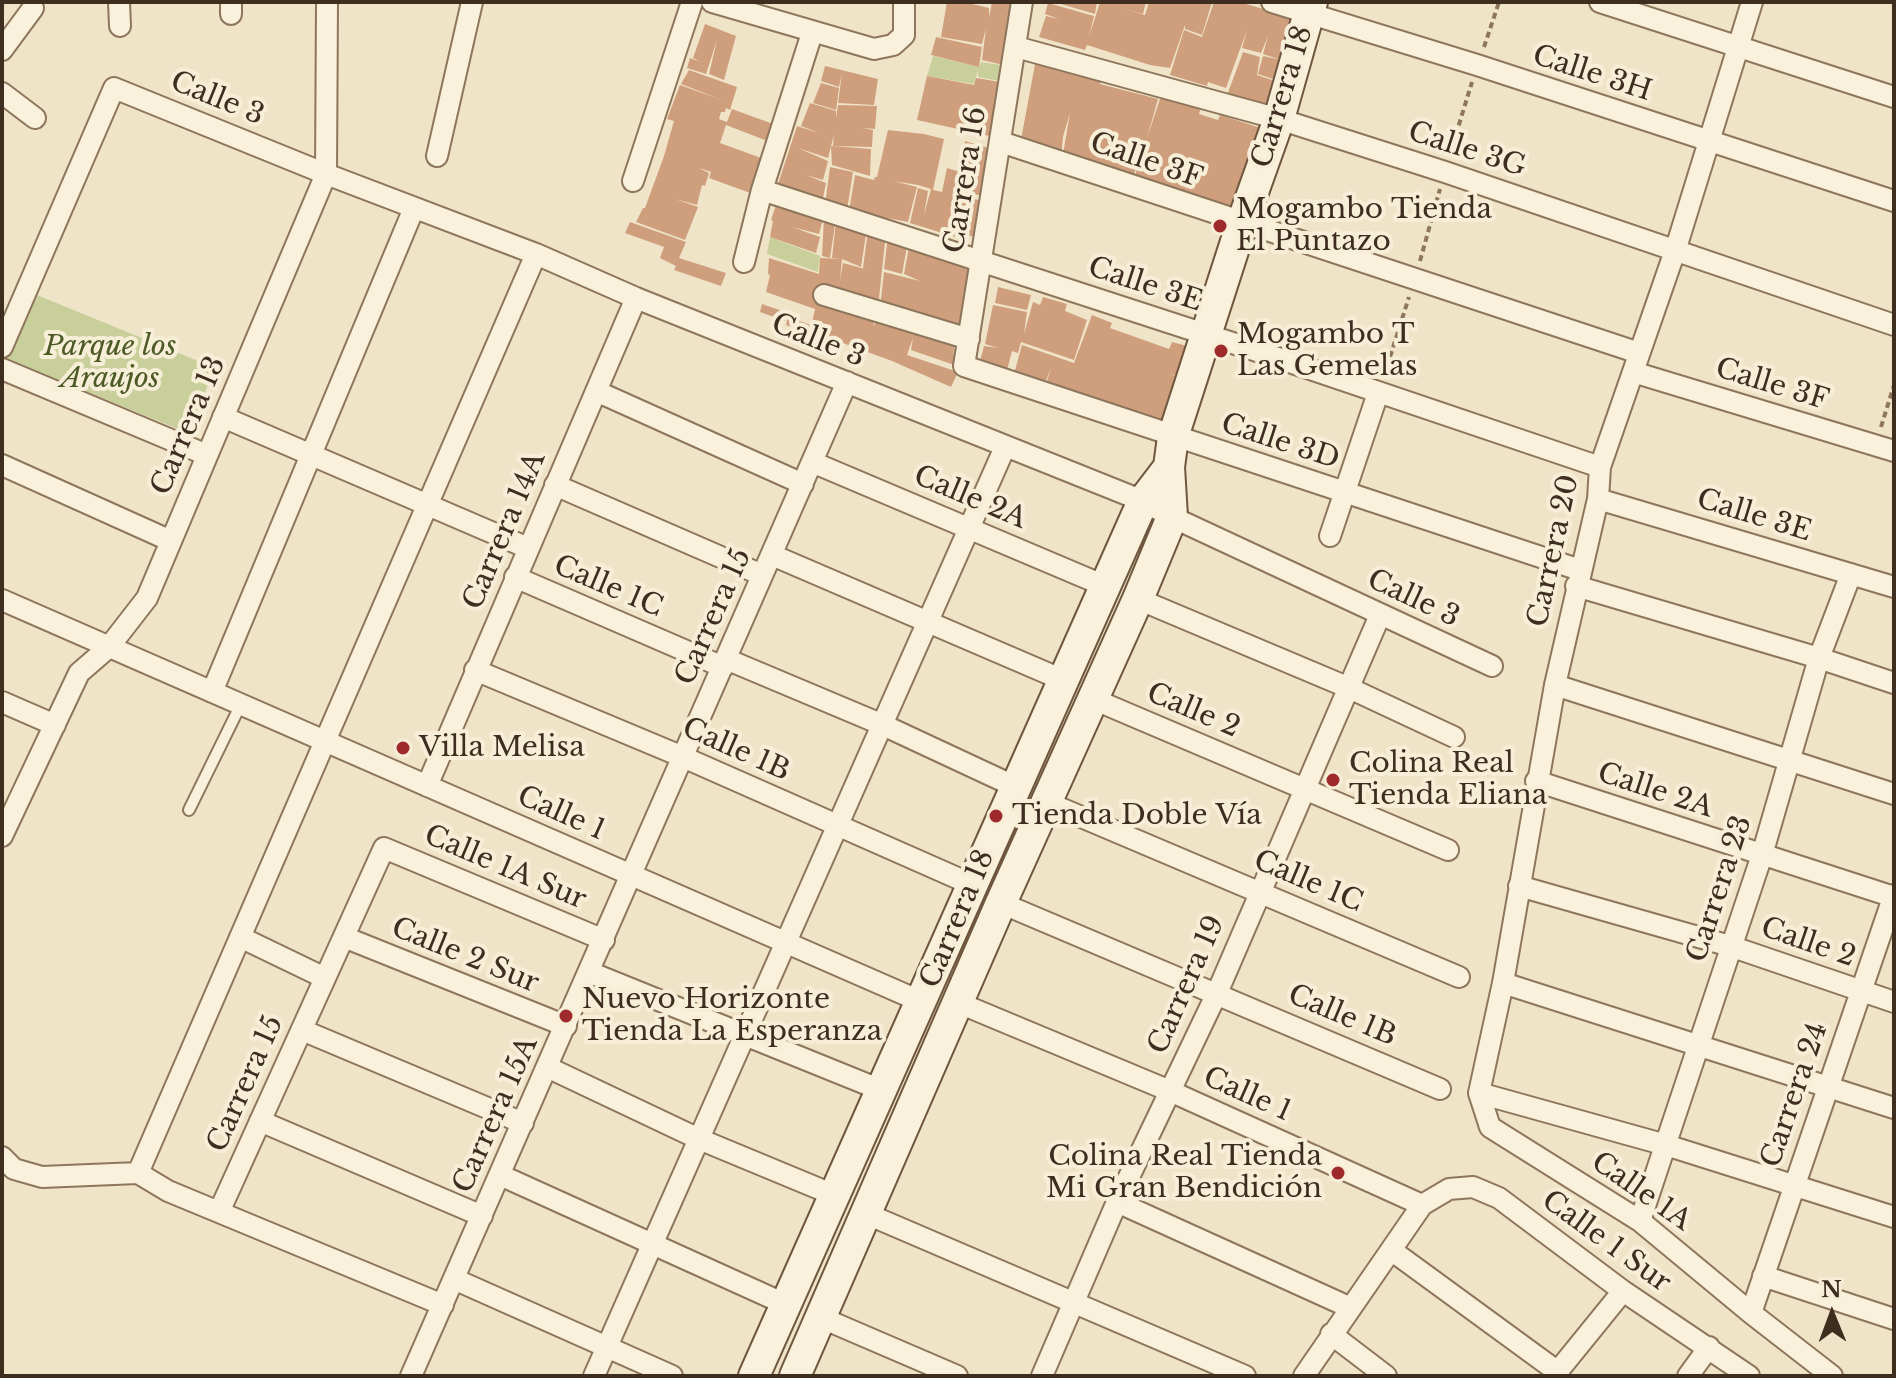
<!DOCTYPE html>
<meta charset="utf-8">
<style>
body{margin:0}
#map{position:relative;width:1896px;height:1378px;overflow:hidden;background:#f0e4c8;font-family:"Libre Baskerville",serif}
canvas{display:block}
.frame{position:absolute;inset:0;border:4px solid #3d2e20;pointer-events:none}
.north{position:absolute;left:1792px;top:1274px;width:80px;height:80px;-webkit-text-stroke:6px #f7eed8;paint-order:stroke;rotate:359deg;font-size:22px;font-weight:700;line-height:32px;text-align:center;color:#3d2e20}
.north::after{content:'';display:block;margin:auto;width:28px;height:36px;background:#3d2e20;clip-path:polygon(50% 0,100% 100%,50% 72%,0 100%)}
</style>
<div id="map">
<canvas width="1896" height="1378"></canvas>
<div class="frame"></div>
<div class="north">N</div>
</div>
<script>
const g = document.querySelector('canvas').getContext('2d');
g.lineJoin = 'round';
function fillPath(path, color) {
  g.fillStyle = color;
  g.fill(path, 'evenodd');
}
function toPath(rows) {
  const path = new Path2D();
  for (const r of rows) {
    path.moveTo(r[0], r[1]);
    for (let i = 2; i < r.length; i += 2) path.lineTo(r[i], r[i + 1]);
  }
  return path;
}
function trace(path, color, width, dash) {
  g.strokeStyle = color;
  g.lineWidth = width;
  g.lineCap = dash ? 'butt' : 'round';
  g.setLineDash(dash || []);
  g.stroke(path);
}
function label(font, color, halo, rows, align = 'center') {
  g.font = font + ' "Libre Baskerville",serif';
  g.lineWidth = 8;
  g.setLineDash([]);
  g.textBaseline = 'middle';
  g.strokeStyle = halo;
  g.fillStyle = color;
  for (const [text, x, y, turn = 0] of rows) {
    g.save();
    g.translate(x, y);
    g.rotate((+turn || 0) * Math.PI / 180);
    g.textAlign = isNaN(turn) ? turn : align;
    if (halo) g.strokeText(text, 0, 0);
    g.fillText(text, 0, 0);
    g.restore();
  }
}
fillPath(toPath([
 [933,56,979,67,981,62,1007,66,1005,82,978,77,978,70,974,84,927,76],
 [770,237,820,256,818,272,767,254],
 [32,293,215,368,188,433,4,358]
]), '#c9cf9b');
fillPath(toPath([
 [947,2,964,2,989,8,989,17,992,2,1019,2,1012,67,982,60,986,28,982,44,941,37],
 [1054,2,1097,2,1095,14],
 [1100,2,1146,2,1143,14,1123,9,1145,15,1149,2,1212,2,1202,35,1185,29,1185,25,1170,68,1150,65,1087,45,1085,50,1039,37,1046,16,1059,19,1045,14,1048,3,1094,16,1089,37],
 [1214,2,1239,2,1295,18,1279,81,1258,74,1263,56,1281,60,1263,54,1268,36,1261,53,1242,48,1247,30,1226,88,1208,82,1207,86,1170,75,1184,30,1202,37],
 [705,24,736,36,724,80,709,74,717,40,706,74,687,68,690,58,701,62,693,58],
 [936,37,982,47,979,67,931,55],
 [1243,52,1260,57,1257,75,1275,81,1265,112,1226,98],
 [1036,59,1058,67,1058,70,1101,81,1100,84,1158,99,1147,138,1161,96,1201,107,1199,114,1218,120,1220,115,1264,129,1234,216,1133,183,1144,144,1131,184,1062,160,1070,113,1063,137,1061,157,1020,145],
 [825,66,878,79,874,105,838,103,842,73,839,87,821,81],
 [689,70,737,87,730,110,726,108,725,112,721,112,719,119,727,122,732,109,776,125,770,142,726,125,720,143,764,159,753,194,709,178,711,172,699,168,709,173,705,186,702,185,697,205,675,199,698,207,685,240,636,222,643,208,645,208,664,156,674,121,667,119,680,85,722,100,681,84],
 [927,76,974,85,976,78,1006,83,994,137,917,120],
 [821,83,839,88,836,110,813,103],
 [810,103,836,111,836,118,838,105,877,106,875,129,863,128,873,130,872,147,833,146,834,135,831,146,871,149,870,176,832,165,831,146,828,158,798,148,828,161,823,180,806,175,826,183,822,203,778,184,797,126,819,133,801,126],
 [888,130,924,134,944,139,933,190,942,192,947,168,957,171,959,157,963,158,965,141,995,150,988,197,963,192,959,196,955,237,910,223,918,188,928,191,924,215,931,189,918,185,893,181,917,187,908,222,849,211,855,175,874,180,875,177,877,177],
 [830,167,853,172,847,210,825,205],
 [961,197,986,201,979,238,965,235,969,215,959,215],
 [777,202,823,219,819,234,792,227,820,237,816,253,770,237,773,221,771,220],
 [824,217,836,218,830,258,822,256],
 [836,221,867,228,861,267,842,259,840,281,843,263,865,269,863,268,868,230,886,233,878,308,873,327,878,318,955,342,953,355,957,342,960,367,911,350,913,338,907,355,958,372,951,387,892,361,810,331,815,309,766,292,770,275,768,274,769,258,819,274,820,258,842,259,832,258],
 [630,222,686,242,679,258,726,273,721,286,674,270,676,266,660,258,664,247,625,233],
 [888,236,908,241,902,274,884,269],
 [910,241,973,261,963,306,970,306,964,334,880,308,884,272,920,281,904,274],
 [998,287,1031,295,1027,310,995,303],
 [1043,297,1067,304,1065,311,1087,320,1074,360,1021,342,1018,353,1012,351,1005,378,978,369,984,346,998,348,985,344,993,305,1027,312,1024,334,1033,302,1040,305],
 [762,304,788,313,785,321,760,312],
 [1092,315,1112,323,1110,328,1169,349,1172,342,1191,347,1182,377,1169,374,1182,378,1167,433,1044,391,1051,368,1042,391,1012,381,1022,345,1074,363],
 [788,317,811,325,808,333,786,325]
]), '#cf9f7d');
const lane = toPath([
 [189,810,241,704]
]);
const street = toPath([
 [119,2,120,26],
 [231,2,231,14],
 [712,2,874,49,893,45,904,35,904,2],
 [1022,2,964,366,1580,570],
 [1272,2,1477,65,1894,201],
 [1600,2,1894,97],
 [1752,2,1676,248,1600,467,1598,499,1555,685,1503,983,1479,1093,1490,1127,1640,1221,1751,1313,1832,1376],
 [1016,47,1279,119,1445,172,1894,325],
 [2,50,33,8],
 [2,93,35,118],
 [1001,142,1639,353],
 [437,156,472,2],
 [633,181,692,2],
 [762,190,1257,351,1600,467],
 [744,262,762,190,812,33],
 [824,295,969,339],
 [2,347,114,88,326,174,536,254,636,298,1143,501,1172,517,1492,666],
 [2,369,207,455],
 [1633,372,1894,451],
 [596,391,803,484],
 [223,417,528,548],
 [812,462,1105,586],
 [2,465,171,541],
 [555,485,762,575],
 [1598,499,1894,587],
 [1330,536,1378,393],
 [772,555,1063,680],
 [515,577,723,667],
 [1576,586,1819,658,1894,683],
 [1138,599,1347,687,1454,737],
 [2,600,922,1002],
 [726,659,883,725,1016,787],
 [475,670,683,757,973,885],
 [1555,685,1894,794],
 [212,692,414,208],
 [1093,699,1448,850],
 [2,702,55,725],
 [1536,781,1894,897],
 [427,786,636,298],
 [1046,802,1459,977],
 [2,836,79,673,109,647,147,598,326,174,327,2],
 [1519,886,1730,946,1894,1002],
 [1001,903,1440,1089],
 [240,937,325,978],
 [344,937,566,1026],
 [589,972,881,1090],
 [1503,983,1894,1108],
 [959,1003,1170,1091,1422,1205],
 [302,1030,523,1123],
 [547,1067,699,1139,834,1195],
 [1479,1093,1666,1145,1894,1217],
 [260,1121,482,1216],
 [2,1157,14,1169,42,1177,138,1173,168,1191,443,1305],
 [138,1173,536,254],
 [500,1175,785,1304],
 [1117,1202,1351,1308],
 [219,1212,384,848,604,940],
 [867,1214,1245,1376],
 [1640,1221,1762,855,1819,658,1851,574],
 [1391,1250,1558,1372],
 [1763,1276,1894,1319],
 [454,1279,672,1376],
 [1751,1313,1894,895],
 [822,1318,957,1376],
 [1331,1334,1386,1376],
 [411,1376,847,382],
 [594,1376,1005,447],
 [1042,1376,1117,1202,1217,993,1380,615],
 [1304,1376,1422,1205,1449,1189,1473,1187,1499,1198,1623,1291,1749,1376],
 [1554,1376,1623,1291],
 [1688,1376,1709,1347]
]);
const secondary = toPath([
 [754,1376,1143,501,1169,467],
 [795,1376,1001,903,1138,599,1172,517,1169,467,1173,437,1242,223,1279,119,1312,2]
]);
trace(lane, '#8d765c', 14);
trace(street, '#8d765c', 24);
trace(secondary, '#6f573f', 34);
trace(toPath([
 [1484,47,1499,2],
 [1450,154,1472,82],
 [1420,261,1440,189],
 [1384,376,1409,297],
 [1881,427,1894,385]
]), '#8d765c', 4, [6, 4]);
trace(lane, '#faf1dc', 10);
trace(street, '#faf1dc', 20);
trace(secondary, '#faf1dc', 30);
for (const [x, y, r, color] of [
 [1220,226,8,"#9e2a2b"],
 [1221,351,8,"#9e2a2b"],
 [403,748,8,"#9e2a2b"],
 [1333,780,8,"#9e2a2b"],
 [996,816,8,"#9e2a2b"],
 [566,1016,8,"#9e2a2b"],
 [1338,1173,8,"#9e2a2b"]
]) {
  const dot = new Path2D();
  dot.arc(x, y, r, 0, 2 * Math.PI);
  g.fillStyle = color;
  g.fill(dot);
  trace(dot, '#f7eed8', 3);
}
label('28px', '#3d2e20', '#f7eed8', [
 ["Calle 3H",1592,74,18],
 ["Carrera 18",1283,97,-73],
 ["Calle 3",217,99,22],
 ["Calle 3G",1467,150,18],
 ["Calle 3F",1146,161,19],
 ["Carrera 16",966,180,-81],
 ["Calle 3E",1145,285,18],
 ["Calle 3",818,341,22],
 ["Calle 3F",1772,385,17],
 ["Carrera 13",189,426,-67],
 ["Calle 3D",1280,442,18],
 ["Calle 2A",970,498,23],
 ["Calle 3E",1754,516,17],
 ["Carrera 14A",505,531,-67],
 ["Carrera 20",1554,551,-78],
 ["Calle 1C",608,587,23],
 ["Calle 3",1413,599,25],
 ["Carrera 15",714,617,-66],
 ["Calle 2",1193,711,23],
 ["Calle 1B",736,750,24],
 ["Calle 2A",1655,791,18],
 ["Calle 1",561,814,24],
 ["Calle 1A Sur",505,868,23],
 ["Calle 1C",1308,882,23],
 ["Carrera 23",1720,889,-72],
 ["Carrera 18",958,919,-67],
 ["Calle 2",1808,943,19],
 ["Calle 2 Sur",465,956,22],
 ["Carrera 19",1187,985,-66],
 ["Calle 1B",1342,1016,23],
 ["Carrera 15",246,1084,-66],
 ["Calle 1",1247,1095,24],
 ["Carrera 24",1795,1095,-71],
 ["Carrera 15A",496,1115,-66],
 ["Calle 1A",1641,1192,35],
 ["Calle 1 Sur",1606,1242,36]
]);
label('28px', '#3d2e20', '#f7eed8', [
 ["Mogambo Tienda",1236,210],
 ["El Puntazo",1236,242],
 ["Mogambo T",1237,335],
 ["Las Gemelas",1237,367],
 ["Villa Melisa",419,748],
 ["Colina Real",1349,764],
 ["Tienda Eliana",1349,796],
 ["Tienda Doble Vía",1012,816],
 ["Nuevo Horizonte",582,1000],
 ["Tienda La Esperanza",582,1032],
 ["Colina Real Tienda",1322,1157,"right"],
 ["Mi Gran Bendición",1322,1189,"right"]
], 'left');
label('italic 28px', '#4d5a26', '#f7eed8', [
 ["Parque los",110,347],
 ["Araujos",110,379]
]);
</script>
